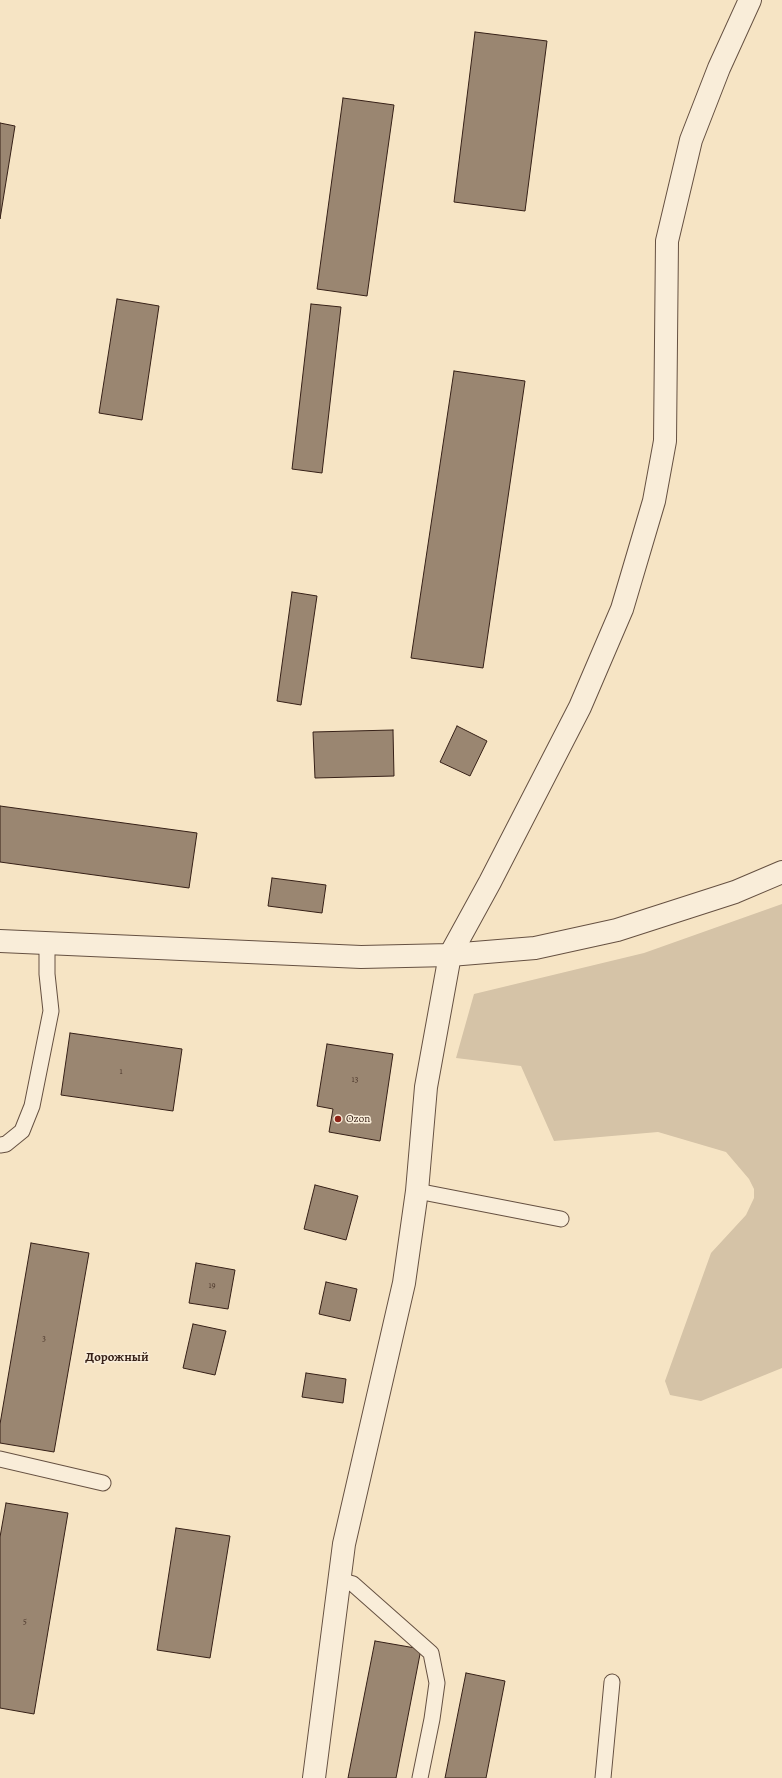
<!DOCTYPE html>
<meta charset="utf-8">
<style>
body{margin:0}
canvas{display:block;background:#f6e4c4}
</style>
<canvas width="782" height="1778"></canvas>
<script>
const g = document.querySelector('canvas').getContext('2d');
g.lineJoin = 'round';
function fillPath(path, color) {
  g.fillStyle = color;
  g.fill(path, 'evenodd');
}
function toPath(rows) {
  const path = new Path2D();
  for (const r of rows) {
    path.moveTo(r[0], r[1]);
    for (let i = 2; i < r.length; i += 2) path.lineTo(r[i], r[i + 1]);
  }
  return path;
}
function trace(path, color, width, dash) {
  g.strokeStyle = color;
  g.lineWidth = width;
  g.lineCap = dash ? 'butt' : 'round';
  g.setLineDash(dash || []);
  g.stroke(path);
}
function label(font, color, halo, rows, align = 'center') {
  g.font = font + ' Alegreya,serif';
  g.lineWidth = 3;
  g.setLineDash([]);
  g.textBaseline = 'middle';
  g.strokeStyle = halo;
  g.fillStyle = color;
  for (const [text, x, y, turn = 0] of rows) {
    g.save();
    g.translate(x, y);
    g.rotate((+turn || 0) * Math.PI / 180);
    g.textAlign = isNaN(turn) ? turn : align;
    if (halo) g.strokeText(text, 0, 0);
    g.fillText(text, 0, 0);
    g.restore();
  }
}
fillPath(toPath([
 [782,904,782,1368,701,1401,670,1395,665,1381,711,1253,746,1215,754,1198,754,1189,749,1179,726,1152,658,1132,554,1141,521,1066,456,1058,474,994,644,953]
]), '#d5c3a7');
const building = toPath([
 [475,32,547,41,525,211,454,202,475,32],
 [343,98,394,105,367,296,317,289,343,98],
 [0,123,15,126,0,219,0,123],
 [117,299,159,306,142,420,99,413,117,299],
 [311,304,341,307,322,473,292,469,311,304],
 [454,371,525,381,483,668,411,658,454,371],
 [292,592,317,596,301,705,277,701,292,592],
 [457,726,487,741,470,776,440,762,457,726],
 [393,730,394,776,315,778,313,732,393,730],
 [0,806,197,833,189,888,0,862,0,806],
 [272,878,326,885,322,913,268,906,272,878],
 [70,1033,182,1049,173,1111,61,1095,70,1033],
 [327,1044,393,1054,380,1141,329,1132,333,1109,317,1106,327,1044],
 [315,1185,358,1196,346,1240,304,1229,315,1185],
 [31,1243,89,1253,54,1452,0,1443,0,1424,31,1243],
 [196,1263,235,1270,228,1309,189,1303,196,1263],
 [326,1282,357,1289,350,1321,319,1314,326,1282],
 [193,1324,226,1331,215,1375,183,1368,193,1324],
 [306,1373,346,1379,343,1403,302,1397,306,1373],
 [6,1503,68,1513,34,1714,0,1708,0,1537,6,1503],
 [176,1528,230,1536,210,1658,157,1650,176,1528],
 [375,1641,421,1649,396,1778,348,1778,375,1641],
 [466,1673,505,1681,486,1778,445,1778,466,1673]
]);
fillPath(building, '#9a8671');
trace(building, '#362017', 1);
const service = toPath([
 [0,1145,6,1144,22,1131,32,1106,51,1011,47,974,47,943],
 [417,1191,561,1219],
 [0,1459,103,1483],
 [339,1580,353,1584,431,1653,437,1683,432,1719,420,1778],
 [603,1778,612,1682]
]);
const minor = toPath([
 [314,1778,344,1544,404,1283,417,1191,426,1087,450,955,490,882,580,707,622,609,654,501,665,441,667,241,691,140,719,68,750,0]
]);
const tertiary = toPath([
 [0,941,361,957,450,955,535,948,617,930,735,892,782,872]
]);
trace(service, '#665142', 17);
trace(minor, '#665142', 24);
trace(tertiary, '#665142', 24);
trace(service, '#f9edd9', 15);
trace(minor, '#f9edd9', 22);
trace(tertiary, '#f9edd9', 22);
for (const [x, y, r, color] of [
 [338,1119,4,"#8f2418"]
]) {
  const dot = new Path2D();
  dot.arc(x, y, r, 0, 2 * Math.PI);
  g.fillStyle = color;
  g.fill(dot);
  trace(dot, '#f9edd9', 1.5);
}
label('9px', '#4f3a2e', null, [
 ["1",121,1072],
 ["13",355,1080],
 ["19",212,1286],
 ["3",44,1339],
 ["5",25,1622]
]);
label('11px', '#362017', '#f9edd9', [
 ["Ozon",346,1119]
], 'left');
label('bold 13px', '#362017', '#f9edd9', [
 ["Дорожный",117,1358]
]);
</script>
